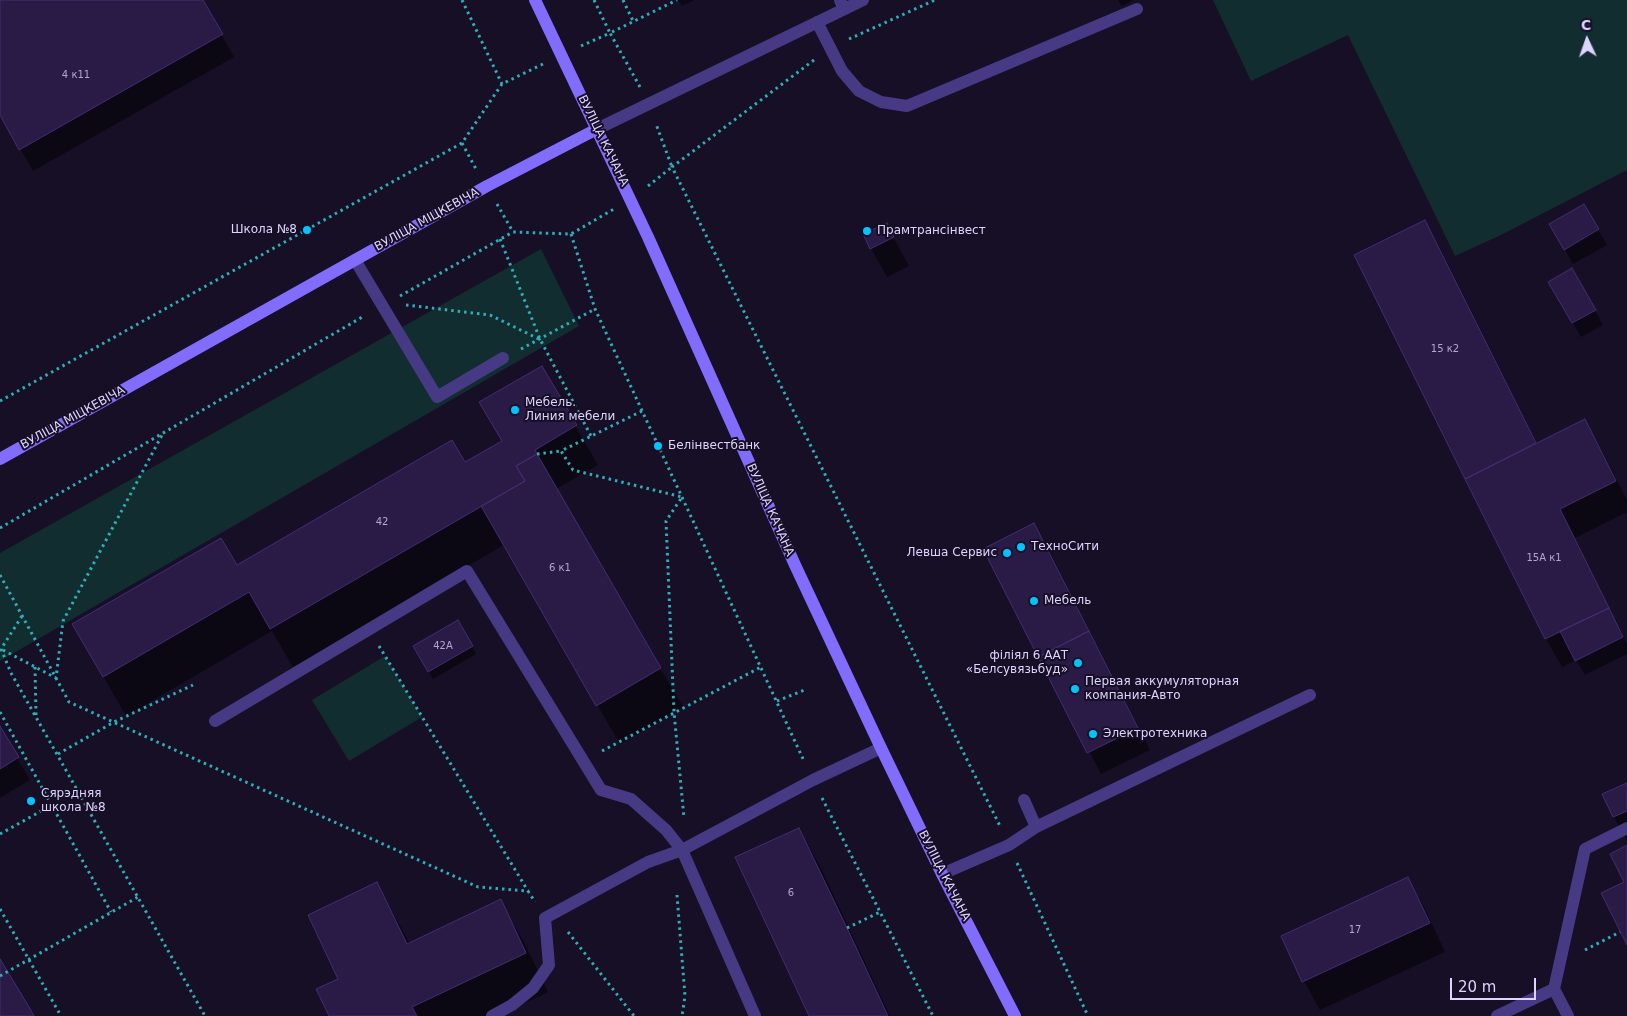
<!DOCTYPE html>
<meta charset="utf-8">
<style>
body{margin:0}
#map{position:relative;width:1627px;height:1016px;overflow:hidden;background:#160f26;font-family:"DejaVu Sans",sans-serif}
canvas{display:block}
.north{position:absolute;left:1562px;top:15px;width:50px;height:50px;-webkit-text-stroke:4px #160f26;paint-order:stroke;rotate:357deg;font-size:14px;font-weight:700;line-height:20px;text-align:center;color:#ded4ff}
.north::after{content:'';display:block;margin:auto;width:18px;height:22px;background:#ded4ff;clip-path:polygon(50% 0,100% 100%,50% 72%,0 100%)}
.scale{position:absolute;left:1450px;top:978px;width:86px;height:22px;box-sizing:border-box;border:2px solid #ded4ff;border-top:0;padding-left:6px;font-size:15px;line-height:18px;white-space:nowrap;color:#ded4ff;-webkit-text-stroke:4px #160f26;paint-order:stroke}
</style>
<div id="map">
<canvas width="1627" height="1016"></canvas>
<div class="north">С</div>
<div class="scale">20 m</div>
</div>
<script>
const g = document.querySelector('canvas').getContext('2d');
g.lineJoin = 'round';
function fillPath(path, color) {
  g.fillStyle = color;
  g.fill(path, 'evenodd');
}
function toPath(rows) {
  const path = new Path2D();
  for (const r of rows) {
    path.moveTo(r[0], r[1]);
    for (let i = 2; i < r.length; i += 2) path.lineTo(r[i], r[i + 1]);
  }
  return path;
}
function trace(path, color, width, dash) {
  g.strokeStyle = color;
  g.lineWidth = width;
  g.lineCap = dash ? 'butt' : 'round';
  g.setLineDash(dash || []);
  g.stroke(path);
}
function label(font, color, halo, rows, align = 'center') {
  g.font = font + ' "DejaVu Sans",sans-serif';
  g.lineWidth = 4;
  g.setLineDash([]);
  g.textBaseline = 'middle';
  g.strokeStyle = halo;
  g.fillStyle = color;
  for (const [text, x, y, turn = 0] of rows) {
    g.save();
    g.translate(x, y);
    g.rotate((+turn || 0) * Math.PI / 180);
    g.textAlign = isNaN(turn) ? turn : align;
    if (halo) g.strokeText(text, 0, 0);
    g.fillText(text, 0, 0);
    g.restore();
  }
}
fillPath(toPath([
 [1213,0,1627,0,1627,170,1501,235,1455,256,1348,35,1251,81],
 [541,249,579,326,0,661,0,553],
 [385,656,422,717,349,761,312,700]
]), '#122d30');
fillPath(toPath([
 [0,0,202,0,234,57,33,171,0,113],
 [678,0,695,0,682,6],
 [1118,0,1133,0,1122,6],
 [1584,205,1607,245,1573,264,1550,224],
 [1425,221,1441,250,1537,444,1585,420,1601,449,1627,500,1627,512,1575,538,1627,644,1627,654,1585,675,1576,660,1562,667,1546,639,1355,255],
 [886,224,909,266,887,277,871,248],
 [1572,270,1603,325,1581,337,1550,283],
 [541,367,598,465,556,489,683,707,620,744,504,545,293,667,272,631,126,716,74,625,236,566,464,464,503,442],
 [1034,524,1047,546,1150,750,1101,774,985,549],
 [458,622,476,654,433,679,415,647],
 [0,729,30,780,0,798],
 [1627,784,1627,838,1626,839,1614,817],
 [799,829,821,868,890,1016,811,1016],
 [1408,879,1424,907,1445,952,1320,1010,1304,981,1283,937],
 [377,884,410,944,500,901,523,940,548,992,498,1016,330,1016,340,980]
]), '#0007');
const building = toPath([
 [0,0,203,0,223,34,19,150,0,115,0,0],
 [1584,204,1599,229,1564,250,1549,224,1584,204],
 [1425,220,1536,443,1465,479,1354,255,1425,220],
 [887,223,894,237,870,249,863,234,887,223],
 [1572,268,1596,310,1572,323,1548,282,1572,268],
 [542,366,577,425,535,450,537,454,516,466,525,481,270,629,249,592,103,677,72,624,221,538,237,565,452,440,465,462,502,441,479,402,542,366],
 [1585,419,1616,481,1560,509,1609,608,1545,639,1465,479,1585,419],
 [537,454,661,668,596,706,481,506,525,481,516,466,537,454],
 [1034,523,1089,631,1038,657,983,549,1034,523],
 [1609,608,1623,637,1575,661,1560,631,1609,608],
 [458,620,473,646,428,672,413,646,458,620],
 [1089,631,1138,728,1087,753,1038,657,1089,631],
 [0,726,19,757,0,769,0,726],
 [1627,783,1627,811,1613,817,1602,794,1627,783],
 [799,828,847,928,888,1016,809,1016,735,857,799,828],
 [1627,845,1627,945,1601,893,1624,882,1610,854,1627,845],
 [1408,877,1430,923,1302,982,1281,936,1408,877],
 [377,882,407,944,501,899,526,953,412,1007,417,1016,329,1016,316,989,338,979,308,915,377,882],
 [0,959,29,1007,34,1016,0,1016,0,959]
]);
fillPath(building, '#2a1b46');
trace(building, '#442d72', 1);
trace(toPath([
 [462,0,502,84],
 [594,0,610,33,677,0],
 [623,0,633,21],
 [849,39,935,0],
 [581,46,610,33,640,87],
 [814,60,672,167,1000,826],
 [462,143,476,169],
 [648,186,672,167,656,124],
 [497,204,513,232,571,234,614,209],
 [571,234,595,309,804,761],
 [500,239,540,339,591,436],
 [400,296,513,232],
 [406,305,490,315,539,339],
 [521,349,595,309],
 [0,401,462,143,502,84,543,64],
 [642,411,561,451,573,470,682,497,666,521,674,712,684,818],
 [537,454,561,451],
 [0,528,364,316],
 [0,575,69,702,478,887,528,891,535,902],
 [22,616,1,649,11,673,205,1016],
 [379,646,528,891],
 [3,650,56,678,63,621,162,435],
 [35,667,36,715],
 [777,701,807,689],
 [0,712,111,912],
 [602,751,761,667],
 [58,754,114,722,193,685],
 [822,798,933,1016],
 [0,834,52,805],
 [1017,863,1088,1016],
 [677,895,685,996,682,1016],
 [0,909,61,1016],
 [847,928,880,912],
 [568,932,634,1016],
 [1585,950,1620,932],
 [0,976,138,897]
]), '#30adb7', 3, [2.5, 4]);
trace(toPath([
 [840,0,844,9],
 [817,22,842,71,859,91,881,102,907,106,1137,9],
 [355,260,437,397,503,358],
 [215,721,467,571,601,790,631,799,666,830,682,850,648,862,545,918,549,965,533,988,512,1005,492,1016],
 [1024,800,1036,827],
 [942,874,1009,845,1036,827,1310,695],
 [755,1016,682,850,813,780,881,748],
 [1497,1016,1554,989],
 [1568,1016,1554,989,1585,849,1627,828]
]), '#473a84', 12);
trace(toPath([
 [597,129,863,0]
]), '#473a84', 12);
trace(toPath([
 [535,0,648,237,795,565,881,748,942,874,1015,1016],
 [0,459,487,186,597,129]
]), '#826cfe', 12);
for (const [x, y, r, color] of [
 [307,230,5,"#02c3fd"],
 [867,231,5,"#02c3fd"],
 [515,410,5,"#02c3fd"],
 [658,446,5,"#02c3fd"],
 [1021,547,5,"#02c3fd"],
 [1007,553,5,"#02c3fd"],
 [1034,601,5,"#02c3fd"],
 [1078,663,5,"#02c3fd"],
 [1075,689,5,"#02c3fd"],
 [1093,734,5,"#02c3fd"],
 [31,801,5,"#02c3fd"]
]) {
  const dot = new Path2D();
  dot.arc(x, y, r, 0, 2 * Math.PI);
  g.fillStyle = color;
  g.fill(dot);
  trace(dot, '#160f26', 2);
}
label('10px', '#b1a6d1', null, [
 ["4 к11",76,75],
 ["15 к2",1445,349],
 ["42",382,522],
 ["15А к1",1544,558],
 ["6 к1",560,568],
 ["42А",443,646],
 ["6",791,893],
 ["17",1355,930]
]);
label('12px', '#ded4ff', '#160f26', [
 ["ВУЛІЦА КАЧАНА",603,141,64],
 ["ВУЛІЦА МІЦКЕВІЧА",427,220,-29],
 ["ВУЛІЦА МІЦКЕВІЧА",73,418,-29],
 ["ВУЛІЦА КАЧАНА",770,510,66],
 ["ВУЛІЦА КАЧАНА",944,876,63]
]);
label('12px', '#ded4ff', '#160f26', [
 ["Школа №8",297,230,"right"],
 ["Прамтрансінвест",877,231],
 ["Мебель.",525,403],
 ["Линия мебели",525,417],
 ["Белінвестбанк",668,446],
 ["ТехноСити",1031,547],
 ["Левша Сервис",997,553,"right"],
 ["Мебель",1044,601],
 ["філіял 6 ААТ",1068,656,"right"],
 ["«Белсувязьбуд»",1068,670,"right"],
 ["Первая аккумуляторная",1085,682],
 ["компания-Авто",1085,696],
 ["Электротехника",1103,734],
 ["Сярэдняя",41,794],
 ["школа №8",41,808]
], 'left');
</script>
